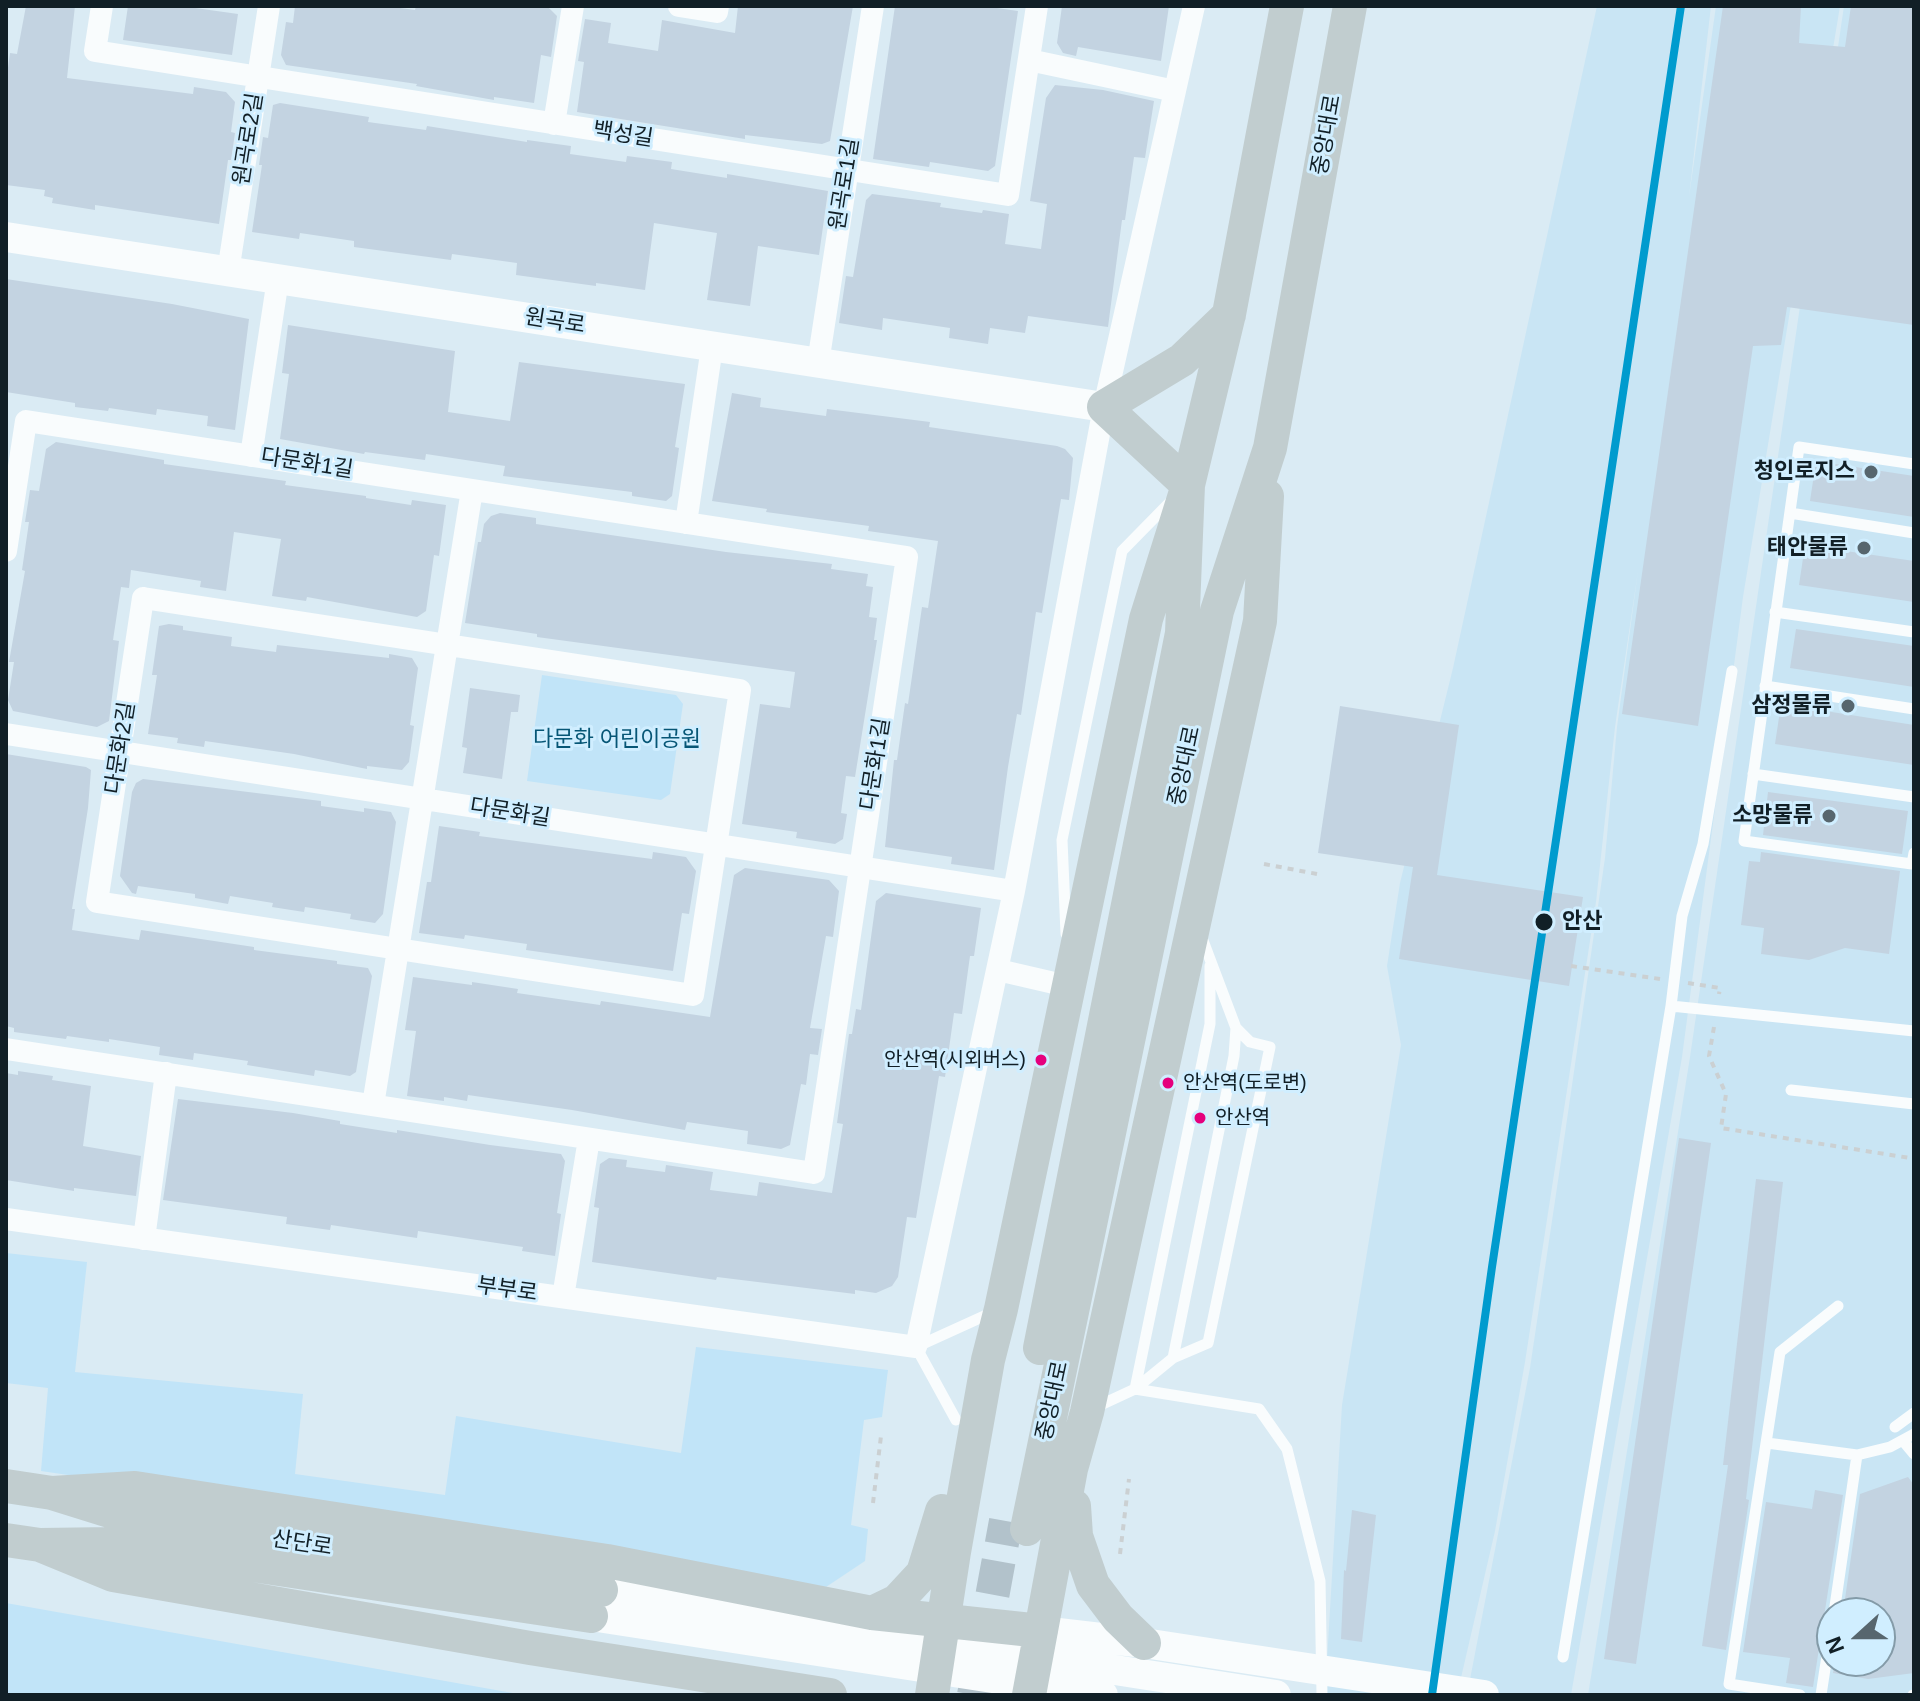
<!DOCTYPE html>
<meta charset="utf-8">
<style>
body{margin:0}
#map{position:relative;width:1920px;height:1701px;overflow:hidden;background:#daebf4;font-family:Helvetica,sans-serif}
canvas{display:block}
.frame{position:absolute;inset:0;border:8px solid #111f26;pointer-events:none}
.north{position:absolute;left:1816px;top:1597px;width:80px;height:80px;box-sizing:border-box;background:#d0eeff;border:2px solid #849ba8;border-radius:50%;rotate:249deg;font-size:22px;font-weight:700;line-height:32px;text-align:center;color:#111f26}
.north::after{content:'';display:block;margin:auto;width:28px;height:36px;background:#57666e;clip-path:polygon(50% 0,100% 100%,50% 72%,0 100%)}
</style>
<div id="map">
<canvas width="1920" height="1701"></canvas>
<div class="frame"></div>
<div class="north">N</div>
</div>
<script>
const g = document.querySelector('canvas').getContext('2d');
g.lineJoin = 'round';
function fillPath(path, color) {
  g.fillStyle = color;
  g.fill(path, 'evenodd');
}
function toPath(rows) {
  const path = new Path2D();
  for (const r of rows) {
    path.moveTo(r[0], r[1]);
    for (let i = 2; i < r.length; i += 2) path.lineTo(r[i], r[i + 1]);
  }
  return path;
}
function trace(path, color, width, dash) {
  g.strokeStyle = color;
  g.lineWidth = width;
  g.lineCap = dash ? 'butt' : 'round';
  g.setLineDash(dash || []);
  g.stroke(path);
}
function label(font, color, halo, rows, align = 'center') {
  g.font = font + ' Helvetica,"Noto Sans KR",sans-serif';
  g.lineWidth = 6;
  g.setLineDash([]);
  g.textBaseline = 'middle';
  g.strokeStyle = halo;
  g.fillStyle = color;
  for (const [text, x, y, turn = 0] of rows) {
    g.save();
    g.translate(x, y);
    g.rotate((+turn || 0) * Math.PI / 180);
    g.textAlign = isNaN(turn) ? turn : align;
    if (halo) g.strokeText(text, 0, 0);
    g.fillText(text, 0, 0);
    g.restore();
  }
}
fillPath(toPath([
 [1597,6,1711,6,1689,197,1716,6,1840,6,1743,597,1682,1057,1571,1695,1467,1695,1530,1368,1562,1154,1605,858,1617,727,1638,571,1615,727,1596,902,1525,1362,1495,1531,1457,1695,1325,1695,1342,1405,1401,1045,1387,966,1400,883,1453,668],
 [1844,6,1914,6,1914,1695,1588,1695,1690,1057],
 [1832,1613,1880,1613,1880,1661,1832,1661]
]), '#c9e5f4');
fillPath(toPath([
 [542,675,676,695,683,704,670,794,661,800,527,781],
 [6,1253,87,1262,75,1372,303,1394,295,1474,445,1495,456,1416,681,1453,696,1347,888,1370,882,1417,864,1420,851,1525,868,1529,865,1561,826,1587,41,1471,48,1388,6,1383],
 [6,1603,524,1695,6,1695]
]), '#c1e4f8');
fillPath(toPath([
 [26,6,75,6,67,78,193,94,194,87,226,92,235,102,231,132,235,133,231,160,228,160,219,224,95,205,95,210,52,203,53,198,44,196,45,190,6,185,6,82,10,53,17,54],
 [128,6,181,6,238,14,232,55,123,40],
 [295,6,386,6,415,10,416,6,547,6,557,16,551,57,541,55,534,103,494,97,494,100,416,86,417,84,286,65,281,55,286,22,293,23],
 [738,6,853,6,830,141,822,144,745,135,745,139,577,112,584,62,578,61,585,19,611,23,608,43,658,51,662,20,735,33],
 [895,6,983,6,1018,11,995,166,988,171,930,162,929,167,873,159],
 [1062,6,1169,6,1161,61,1078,47,1076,56,1063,53,1057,43],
 [1723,6,1801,6,1799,43,1845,47,1851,6,1914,6,1914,325,1787,307,1781,345,1753,346,1698,726,1622,714],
 [1055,85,1103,90,1154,101,1145,158,1134,157,1125,220,1122,220,1108,327,1028,316,1025,333,990,328,988,344,949,338,950,328,883,318,882,330,839,323,846,276,853,277,866,200,872,194,941,203,940,207,982,213,983,210,1009,214,1005,244,1041,249,1047,204,1030,201,1046,98],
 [280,103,369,117,368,122,426,130,427,126,527,142,527,140,571,146,570,154,626,162,627,156,672,162,671,169,727,178,727,174,828,191,819,255,758,246,750,306,707,300,717,233,654,223,645,290,596,283,596,286,516,275,517,263,452,254,451,260,354,247,354,241,300,233,299,239,252,232,262,165,259,165,263,137,268,138,273,105],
 [6,279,172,304,249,319,235,430,207,426,208,416,157,409,156,415,109,408,108,411,75,407,75,403,6,392],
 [288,325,455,351,448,412,510,421,519,362,685,384,675,447,679,448,672,496,666,501,632,496,632,492,503,476,505,466,426,454,425,460,365,452,364,454,280,439,289,374,282,373],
 [732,393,761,398,760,407,826,416,827,409,930,422,929,427,1057,446,1065,449,1073,458,1069,500,1061,499,1042,613,1036,612,1021,715,1017,714,1008,767,994,870,951,864,952,857,885,847,894,760,897,760,905,703,908,704,922,607,928,608,938,541,868,531,869,526,766,512,767,509,712,501],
 [56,442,164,460,164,464,286,481,285,485,366,496,366,498,411,505,412,500,446,505,439,556,434,555,426,611,417,617,307,597,306,601,272,596,281,539,234,532,226,591,200,587,201,581,131,570,129,588,121,587,113,640,119,641,109,721,97,727,13,711,8,700,14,662,9,662,25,571,22,570,29,522,25,522,30,490,39,491,46,449],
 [1816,461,1914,476,1914,517,1810,501],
 [500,513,536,518,536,524,726,552,832,564,831,569,868,574,866,586,873,587,869,617,877,618,874,640,877,640,855,777,846,776,841,813,847,814,843,839,835,844,796,838,797,832,742,824,760,704,790,708,795,672,537,637,537,634,465,623,478,542,481,542,484,524,491,516],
 [1805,545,1914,561,1914,602,1799,585],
 [169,624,183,626,183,630,232,637,231,646,276,652,277,645,389,658,389,654,412,658,418,668,410,725,414,726,409,762,402,770,367,766,367,769,294,754,205,741,204,747,177,743,178,738,148,734,157,675,152,675,159,626],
 [1796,629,1914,646,1914,687,1790,668],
 [470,688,520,695,518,712,511,712,502,779,463,773,467,748,462,747],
 [1781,704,1914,725,1914,765,1775,744],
 [1340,706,1459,725,1437,875,1583,897,1569,986,1399,959,1413,867,1318,853],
 [6,754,86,767,91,770,88,808,72,909,75,909,72,930,139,940,141,930,254,947,254,950,337,961,337,964,368,968,372,976,356,1072,350,1076,315,1070,314,1076,247,1065,248,1061,194,1053,193,1060,159,1055,160,1047,109,1039,109,1042,67,1036,66,1039,14,1032,14,1028,6,1026],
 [143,779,321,801,321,806,364,812,364,808,391,812,396,822,383,914,375,923,350,919,351,914,305,907,304,912,272,907,273,903,230,896,228,904,195,898,195,894,138,886,136,894,132,893,120,876,132,792,136,783],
 [1768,792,1908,811,1902,854,1763,835],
 [439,826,480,832,479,836,652,859,653,852,686,857,696,871,689,914,682,913,673,971,526,950,527,944,465,935,464,939,419,933,427,882,431,882],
 [1761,852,1900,871,1889,954,1845,948,1809,960,1761,954,1764,928,1741,925,1749,861,1760,862],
 [745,868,829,880,839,891,833,937,826,936,810,1028,822,1029,818,1055,810,1054,806,1085,801,1084,790,1145,781,1149,747,1144,748,1131,687,1122,685,1130,572,1110,468,1095,467,1101,444,1097,444,1101,407,1096,416,1031,405,1030,413,977,472,985,472,982,518,989,517,993,600,1005,601,1001,710,1017,734,875],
 [886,893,981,908,974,956,970,956,962,1014,954,1013,945,1077,939,1076,916,1218,907,1217,898,1277,892,1286,876,1293,855,1290,855,1294,717,1277,716,1280,592,1262,599,1208,594,1207,600,1164,609,1158,627,1160,626,1167,665,1172,666,1165,713,1172,710,1190,757,1196,759,1182,832,1193,843,1124,837,1123,849,1034,852,1034,856,1009,861,1010,876,901],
 [18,1071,53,1076,52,1080,91,1086,83,1146,141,1156,136,1196,74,1188,74,1191,6,1180,6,1073,18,1075],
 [178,1099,293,1113,340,1121,340,1124,397,1133,397,1130,490,1145,561,1154,565,1161,557,1213,561,1214,555,1256,522,1251,523,1247,418,1231,417,1238,331,1225,330,1230,286,1224,287,1217,163,1200],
 [1679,1138,1711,1143,1636,1664,1604,1659],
 [1756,1179,1783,1182,1746,1499,1749,1500,1726,1650,1702,1646,1728,1465,1723,1465],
 [1908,1477,1914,1485,1914,1673,1868,1679,1833,1673,1835,1661,1880,1661,1880,1613,1843,1613,1860,1494],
 [1815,1490,1843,1495,1813,1687,1786,1683,1790,1658,1743,1652,1766,1502,1812,1509],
 [1352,1510,1376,1515,1362,1642,1341,1639,1344,1570,1346,1571]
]), '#c3d3e1');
trace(toPath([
 [974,1695,1006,1521]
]), '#b2c2cb', 34, [34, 17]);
trace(toPath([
 [1264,864,1317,874],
 [1571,966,1660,979],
 [1688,983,1720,988,1719,994],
 [1714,1027,1709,1056,1726,1094,1721,1128,1910,1158],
 [873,1503,881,1436],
 [1120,1554,1129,1479]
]), '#cbd0d2', 4, [6, 6]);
trace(toPath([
 [1914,464,1799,447,1744,841,1912,864,1914,853],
 [1790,513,1914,533],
 [1775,612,1914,632],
 [1765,686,1914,709],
 [1753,774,1914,797],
 [1066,934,1062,840,1122,551,1173,499],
 [1210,966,1210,1024,1135,1389,1259,1409,1287,1449,1320,1581,1322,1695],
 [1671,1006,1914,1031],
 [1791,1090,1914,1104],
 [1173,1358,1234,1056,1236,1028],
 [1094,1408,1135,1389,1173,1358,1208,1343,1270,1047,1250,1042,1236,1028,1202,938],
 [956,1420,916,1347,993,1312],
 [1895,1427,1914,1413],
 [1904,1442,1914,1454],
 [1767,1443,1857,1455,1890,1447,1914,1434],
 [1834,1613,1857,1455],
 [1563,1657,1671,1006,1682,916,1703,844,1732,671],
 [1800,1695,1729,1684,1780,1352,1838,1306],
 [1821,1695,1832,1623],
 [1913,1695,1914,1695]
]), '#f9fcfd', 11);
trace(toPath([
 [102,6,95,51,1008,195,1037,6],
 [679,6,717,12,718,6],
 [1029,60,1175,91],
 [554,124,573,6],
 [228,272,269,6],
 [818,363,873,6],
 [251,456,278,279],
 [686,523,712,347],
 [6,551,26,421,907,557,814,1173,6,1049],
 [143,598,740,690,693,995,97,902,143,598],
 [6,734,1014,891],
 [998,970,1067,986],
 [373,1105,472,490],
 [6,1219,916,1347,1014,891,1104,407,1194,6],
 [144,1239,166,1073],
 [563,1297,589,1139]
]), '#f9fcfd', 22);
trace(toPath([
 [6,237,1104,407],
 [601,1590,1276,1695],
 [591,1616,1103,1695],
 [1041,1631,1144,1643,1484,1695]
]), '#f9fcfd', 30);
trace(toPath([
 [1040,1348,1182,633,1188,485,1104,407,1182,360,1229,315],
 [6,1486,52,1493,129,1517,601,1590],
 [52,1493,135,1488,607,1561,872,1613,1041,1631],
 [1074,1506,1076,1536,1093,1585,1118,1618,1144,1643],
 [1027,1529,1217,611,1270,448,1350,6],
 [6,1540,40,1545,113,1544,591,1616],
 [40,1545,113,1575,530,1648,830,1695],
 [872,1613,897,1601,923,1573,942,1511],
 [932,1695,954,1552,988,1360,1001,1309,1146,619,1188,485,1229,314,1287,6],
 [1029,1695,1071,1469,1087,1412,1260,621,1267,496]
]), '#c1cdcf', 34);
trace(toPath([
 [1432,1695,1492,1267,1681,6]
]), '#009bce', 8);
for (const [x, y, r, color] of [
 [1871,472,8,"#57666e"],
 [1864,548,8,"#57666e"],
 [1848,706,8,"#57666e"],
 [1829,816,8,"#57666e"],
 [1544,922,10,"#111f26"],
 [1041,1060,7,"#e5007d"],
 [1168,1083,7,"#e5007d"],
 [1200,1118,7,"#e5007d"]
]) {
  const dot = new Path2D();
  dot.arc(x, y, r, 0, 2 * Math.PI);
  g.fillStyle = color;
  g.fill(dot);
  trace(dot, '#d0eeff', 3);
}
label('20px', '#111f26', '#d0eeff', [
 ["안산역(시외버스)",1026,1060,"right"],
 ["안산역(도로변)",1183,1083],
 ["안산역",1215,1118]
], 'left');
label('22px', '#111f26', '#d0eeff', [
 ["백성길",623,135,9],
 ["중앙대로",1327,135,-80],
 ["원곡로2길",249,139,-81],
 ["원곡로1길",845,184,-81],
 ["원곡로",555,322,9],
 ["다문화1길",307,464,9],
 ["다문화2길",121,748,-81],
 ["다문화1길",876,764,-81],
 ["중앙대로",1185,766,-78],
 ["다문화길",510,813,9],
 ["부부로",507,1290,8],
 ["중앙대로",1053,1401,-78],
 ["산단로",302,1544,9]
]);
label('bold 22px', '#111f26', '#d0eeff', [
 ["청인로지스",1855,472],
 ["태안물류",1848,548],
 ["삼정물류",1832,706],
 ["소망물류",1813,816]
], 'right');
label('22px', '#065676', '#d0eeff', [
 ["다문화 어린이공원",617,740]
]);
label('bold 22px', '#111f26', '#d0eeff', [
 ["안산",1562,922]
], 'left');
</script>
